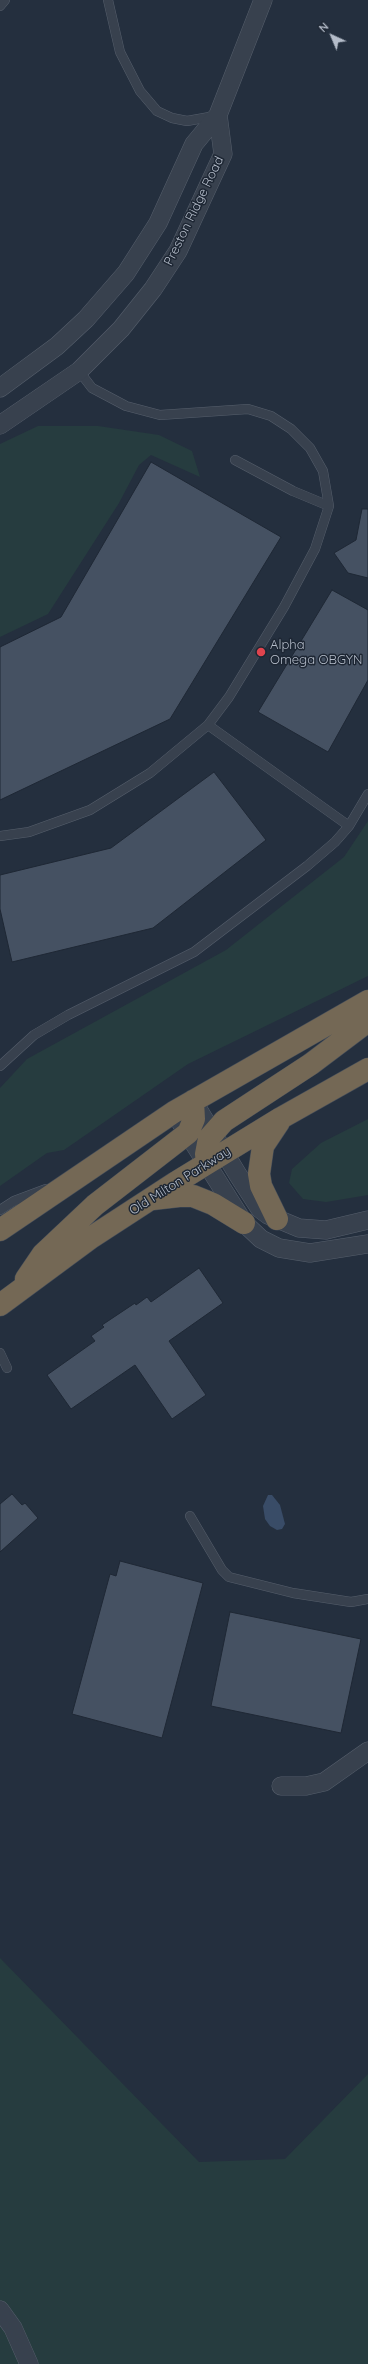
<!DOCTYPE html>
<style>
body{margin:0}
#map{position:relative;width:368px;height:2364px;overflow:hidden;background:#242f3e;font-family:Quicksand,sans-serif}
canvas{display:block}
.north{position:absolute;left:312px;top:16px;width:40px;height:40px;-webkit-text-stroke:3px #1d2633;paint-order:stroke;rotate:316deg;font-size:11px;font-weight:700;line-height:16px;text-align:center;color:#b4bcc9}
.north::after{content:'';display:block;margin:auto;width:14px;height:18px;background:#b4bcc9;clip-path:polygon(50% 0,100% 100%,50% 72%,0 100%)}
</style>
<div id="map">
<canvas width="368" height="2364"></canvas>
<div class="north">N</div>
</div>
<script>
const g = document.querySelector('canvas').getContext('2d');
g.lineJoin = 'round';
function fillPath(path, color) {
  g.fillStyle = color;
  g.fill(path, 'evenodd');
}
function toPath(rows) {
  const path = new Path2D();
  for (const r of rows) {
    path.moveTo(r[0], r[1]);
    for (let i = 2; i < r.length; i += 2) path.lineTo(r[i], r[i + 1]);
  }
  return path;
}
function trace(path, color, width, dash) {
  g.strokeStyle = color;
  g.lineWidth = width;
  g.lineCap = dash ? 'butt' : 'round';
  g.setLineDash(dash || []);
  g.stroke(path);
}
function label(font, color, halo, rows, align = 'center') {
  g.font = font + ' Quicksand,sans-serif';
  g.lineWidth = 3;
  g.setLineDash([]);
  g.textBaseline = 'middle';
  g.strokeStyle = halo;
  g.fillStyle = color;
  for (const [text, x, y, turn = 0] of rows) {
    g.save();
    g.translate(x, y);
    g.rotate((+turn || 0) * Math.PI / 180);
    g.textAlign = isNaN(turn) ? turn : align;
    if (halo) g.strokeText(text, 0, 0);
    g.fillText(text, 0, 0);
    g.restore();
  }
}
fillPath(toPath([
 [38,426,98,426,159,435,192,451,200,477,151,455,139,465,119,503,48,614,0,637,0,444],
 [368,821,368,976,188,1064,64,1150,47,1153,0,1186,0,1088,27,1059,226,950,344,857],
 [368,1119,368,1195,326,1202,303,1199,289,1183,292,1169,321,1143],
 [0,1958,199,2162,285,2159,368,2074,368,2364,0,2364]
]), '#263c3f');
fillPath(toPath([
 [268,1495,272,1495,280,1505,285,1524,282,1529,277,1530,270,1526,265,1519,263,1506]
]), '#394c67');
const building = toPath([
 [151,462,281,537,170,719,0,800,0,647,61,617,151,462],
 [362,509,368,509,368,578,348,573,334,553,356,540,362,509],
 [332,590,368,610,368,680,328,752,258,712,332,590],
 [214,772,266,840,153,928,12,962,0,909,0,875,111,848,214,772],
 [199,1268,223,1303,169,1341,206,1395,172,1419,135,1365,71,1409,47,1375,95,1341,91,1336,104,1327,102,1325,135,1303,136,1305,147,1297,151,1302,199,1268],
 [12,1494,22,1505,25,1503,38,1518,0,1552,0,1504,12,1494],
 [120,1561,203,1583,162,1738,72,1714,110,1574,116,1576,120,1561],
 [230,1612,361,1639,341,1733,211,1706,230,1612]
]);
fillPath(building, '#455162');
trace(building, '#1f2835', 1);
const lane = toPath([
 [108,0,120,52,140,91,157,111,172,118,187,121,215,116],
 [0,6,5,0],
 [235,460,293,491,329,506],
 [208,725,349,826,368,794],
 [0,836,29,832,90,810,150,773,208,725,229,697,284,607,315,549,329,506,323,471,310,448,291,429,271,416,248,409,160,415,126,406,92,388,79,371],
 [0,1066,34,1035,68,1015,194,952,307,866,335,842,349,826],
 [0,1210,14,1201,46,1189],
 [0,1353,7,1368],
 [190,1516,222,1570,229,1577,293,1593,351,1602,368,1599]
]);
const street = toPath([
 [0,388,57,346,86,319,126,273,158,223,194,144,218,115,263,0],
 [0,425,79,371,121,329,153,289,178,251,223,154,218,115],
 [193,1101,238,1175,260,1209,268,1215,299,1228,326,1230,368,1220],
 [174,1112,244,1223,261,1239,279,1248,310,1253,368,1244],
 [281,1786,306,1786,324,1782,368,1751],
 [0,2310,13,2328,29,2364]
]);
const highway = toPath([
 [207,1163,206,1154,209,1138,224,1121,311,1064,368,1021],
 [153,1199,179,1196,193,1196,213,1204,244,1223],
 [277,1219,261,1186,259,1174,263,1146,279,1122],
 [0,1230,174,1112,368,1001],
 [26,1279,43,1254,95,1205,188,1133,194,1119,193,1101],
 [0,1305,92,1237,175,1183,281,1118,368,1069]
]);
trace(lane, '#565f6c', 10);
trace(street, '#565f6c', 19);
trace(highway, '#434c59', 23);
trace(lane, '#38414e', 9);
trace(street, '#38414e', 18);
trace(highway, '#746855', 22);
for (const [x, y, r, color] of [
 [261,652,5,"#e0444e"]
]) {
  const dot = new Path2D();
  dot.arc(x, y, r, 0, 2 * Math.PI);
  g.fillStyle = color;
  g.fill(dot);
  trace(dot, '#1d2633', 1.5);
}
label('13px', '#b4bcc9', '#1d2633', [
 ["Preston Ridge Road",194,211,-64],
 ["Old Milton Parkway",180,1181,-32]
]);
label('13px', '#b4bcc9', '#1d2633', [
 ["Alpha",270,645],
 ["Omega OBGYN",270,660]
], 'left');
</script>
